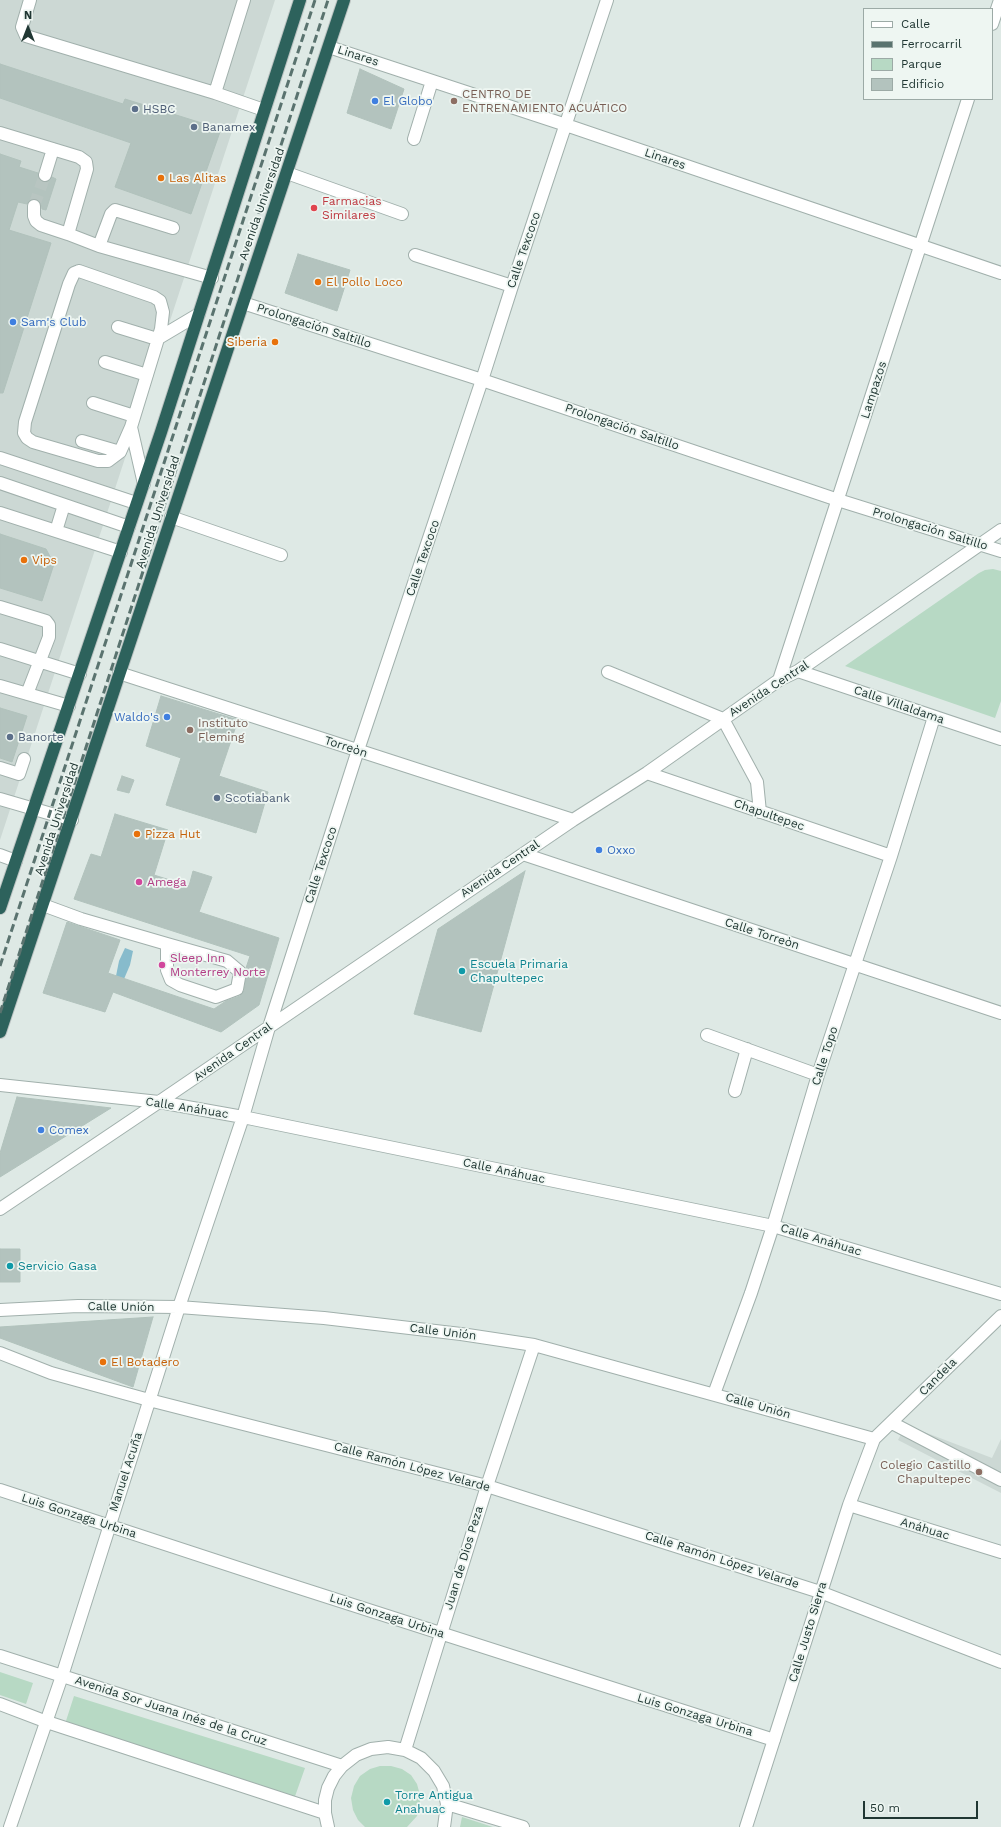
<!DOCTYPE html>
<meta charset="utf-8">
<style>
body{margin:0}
#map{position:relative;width:1001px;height:1827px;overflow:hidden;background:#dee9e5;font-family:"Work Sans",sans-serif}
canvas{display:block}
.legend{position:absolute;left:863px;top:8px;width:130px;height:92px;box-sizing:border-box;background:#eef6f2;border:1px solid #9caaa6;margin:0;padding:5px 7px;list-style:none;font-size:12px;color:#203733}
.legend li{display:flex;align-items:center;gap:8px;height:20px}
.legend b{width:20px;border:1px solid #9caaa6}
.north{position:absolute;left:8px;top:8px;width:40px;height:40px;-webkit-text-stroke:3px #eef6f2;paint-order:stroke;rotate:0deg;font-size:11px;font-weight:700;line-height:16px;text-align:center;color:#203733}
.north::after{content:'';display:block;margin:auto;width:14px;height:18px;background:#203733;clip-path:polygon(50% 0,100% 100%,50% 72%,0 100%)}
.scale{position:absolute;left:863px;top:1801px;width:115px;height:18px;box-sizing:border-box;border:2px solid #203733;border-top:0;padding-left:5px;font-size:12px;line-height:14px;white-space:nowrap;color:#203733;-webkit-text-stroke:3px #eef6f2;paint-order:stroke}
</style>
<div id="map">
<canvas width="1001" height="1827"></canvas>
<ul class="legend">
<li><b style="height:5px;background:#fff"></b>Calle</li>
<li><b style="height:5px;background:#5a736f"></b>Ferrocarril</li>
<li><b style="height:11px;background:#b7d9c4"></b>Parque</li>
<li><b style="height:11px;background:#b3c3be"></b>Edificio</li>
</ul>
<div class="north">N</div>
<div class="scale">50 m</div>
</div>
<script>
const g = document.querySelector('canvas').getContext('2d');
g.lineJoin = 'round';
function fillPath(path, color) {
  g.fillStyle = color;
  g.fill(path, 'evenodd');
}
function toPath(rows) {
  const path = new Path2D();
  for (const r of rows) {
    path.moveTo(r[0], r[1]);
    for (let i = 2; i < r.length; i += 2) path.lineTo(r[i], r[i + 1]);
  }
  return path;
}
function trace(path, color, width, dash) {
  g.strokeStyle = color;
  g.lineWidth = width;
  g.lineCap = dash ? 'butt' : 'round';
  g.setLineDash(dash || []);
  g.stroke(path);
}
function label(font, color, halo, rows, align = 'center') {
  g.font = font + ' "Work Sans",sans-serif';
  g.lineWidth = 3.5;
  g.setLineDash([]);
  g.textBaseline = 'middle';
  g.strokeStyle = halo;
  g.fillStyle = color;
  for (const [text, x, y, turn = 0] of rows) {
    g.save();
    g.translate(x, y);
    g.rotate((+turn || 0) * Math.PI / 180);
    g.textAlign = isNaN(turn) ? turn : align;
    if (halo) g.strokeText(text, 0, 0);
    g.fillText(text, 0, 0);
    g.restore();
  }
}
fillPath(toPath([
 [0,0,275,0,0,840],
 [906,1425,992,1458,1001,1439,1001,1493,898,1440]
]), '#ccd8d4');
fillPath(toPath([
 [993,569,1001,571,1001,701,995,718,845,666,979,573,985,570],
 [0,1672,33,1683,26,1704,0,1695],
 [74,1696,305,1768,293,1802,65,1724],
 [380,1766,391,1766,402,1769,411,1775,417,1784,420,1795,420,1806,417,1816,407,1827,365,1827,358,1820,353,1810,351,1798,354,1786,360,1776,370,1769],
 [462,1817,493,1827,460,1827]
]), '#b7d9c4');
fillPath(toPath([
 [125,948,133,951,130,965,124,979,116,976,119,961]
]), '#87bbcc');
const building = toPath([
 [0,64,123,104,125,99,221,129,191,214,115,187,131,143,0,98,0,64],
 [360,69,404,89,391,129,347,113,360,69],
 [0,154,21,161,19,167,38,173,38,177,42,182,47,182,52,177,56,179,46,210,42,209,41,203,37,199,31,199,27,204,18,202,9,230,51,243,3,393,0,393,0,154],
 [298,254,350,270,337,311,285,293,298,254],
 [0,534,46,549,54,564,42,601,0,588,0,534],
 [161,696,238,720,219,776,268,792,256,833,166,805,181,758,146,746,161,696],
 [0,708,27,716,12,762,0,758,0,708],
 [122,776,134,780,129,793,117,790,122,776],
 [115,814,168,830,154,875,189,886,193,871,212,877,199,912,279,938,259,1005,221,1032,113,992,105,1012,43,993,67,922,120,940,108,973,214,1009,226,1001,240,996,244,991,247,973,246,968,250,956,74,899,91,854,101,857,115,814],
 [525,871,481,1032,414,1014,438,929,525,871],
 [17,1097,111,1108,0,1177,0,1153,17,1097],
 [0,1249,20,1249,20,1282,0,1282,0,1249],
 [153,1317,133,1387,0,1338,0,1327,153,1317]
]);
fillPath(building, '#b3c3be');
trace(building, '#b1c2bc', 1);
trace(toPath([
 [34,206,45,175]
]), '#b8c5c1', 12, [12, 6]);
const minor = toPath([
 [30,0,22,27,26,36,215,93,264,110],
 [992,24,1000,0],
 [329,47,566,125,1001,273],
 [215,93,244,0],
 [0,133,79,157,86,162,87,169,68,234,99,246,212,278],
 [414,139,432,81],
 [287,173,402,214],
 [45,175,53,149],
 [34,206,34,216,36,221,41,225,68,234],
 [99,246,111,214,115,210,173,228],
 [415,255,512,286],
 [79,271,154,297,160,301,163,312,161,329,131,427,120,452,108,461,98,461,33,442,27,438,24,433,25,422,69,284,74,273,79,271],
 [243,303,482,380,838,500,1001,551],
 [118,327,157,339,199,314],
 [105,362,147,375],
 [93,403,134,416],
 [131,427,144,484],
 [82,441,120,452],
 [0,458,136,503],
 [0,483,129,527],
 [0,513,121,552],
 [171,517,281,555],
 [56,531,64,505],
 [0,607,46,621,49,625,49,637,27,694],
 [0,649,80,674],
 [798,671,1001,739],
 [608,672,723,719,757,782,760,812],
 [119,673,573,820],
 [779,680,968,99],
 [0,686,69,706],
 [0,768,19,774,24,759],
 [647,773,891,856],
 [0,799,72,820],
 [523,854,1001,1013],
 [0,855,16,861],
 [43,905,81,919,167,944,227,961,240,972,237,989,216,997,180,985,171,980,167,970,167,944],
 [707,1035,818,1075],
 [0,1085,159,1102,243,1117,773,1226,1001,1294],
 [735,1091,747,1049],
 [0,1209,159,1102,573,820,647,773,779,680,798,671,1001,530],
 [0,1310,78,1306,179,1307,324,1318,461,1334,534,1345,874,1439],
 [0,1353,51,1373,149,1400,487,1486,820,1592,1001,1662],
 [714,1394,751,1293,773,1226,818,1075,891,856,934,717],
 [892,1423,1001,1480],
 [0,1490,281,1582,774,1740],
 [849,1505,1001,1552],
 [0,1656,342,1766],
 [0,1704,47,1722,325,1813],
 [405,1750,487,1486,534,1345],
 [447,1804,523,1827],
 [10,1827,62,1676,179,1307,243,1117,269,1027,358,750,482,380,512,286,607,0],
 [328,1827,325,1813,325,1800,328,1788,334,1776,342,1766,356,1755,371,1749,388,1747,405,1750,421,1758,434,1771,443,1786,447,1804,444,1827],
 [746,1827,849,1505,874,1439,1001,1316]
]);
const highway = toPath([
 [0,908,161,432,300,0],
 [0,1032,344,0]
]);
trace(minor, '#a1b0ac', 14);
trace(highway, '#bcc3c2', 14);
trace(minor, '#fff', 12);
trace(highway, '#2d625c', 12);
trace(toPath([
 [0,966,315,0],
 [0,1013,328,0]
]), '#5a736f', 3, [8, 4]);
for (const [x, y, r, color] of [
 [375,101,4,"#3f7fe0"],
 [454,101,4,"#8d6e63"],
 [135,109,4,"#5c6f8a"],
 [194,127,4,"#5c6f8a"],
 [161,178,4,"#e8710a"],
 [314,208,4,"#e0444e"],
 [318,282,4,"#e8710a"],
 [13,322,4,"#3f7fe0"],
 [275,342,4,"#e8710a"],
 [24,560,4,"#e8710a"],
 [167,717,4,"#3f7fe0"],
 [190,730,4,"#8d6e63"],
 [10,737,4,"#5c6f8a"],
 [217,798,4,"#5c6f8a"],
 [137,834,4,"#e8710a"],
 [599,850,4,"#3f7fe0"],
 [139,882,4,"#d1479c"],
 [162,965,4,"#d1479c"],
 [462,971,4,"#0f9aa8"],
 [41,1130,4,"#3f7fe0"],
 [10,1266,4,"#0f9aa8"],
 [103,1362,4,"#e8710a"],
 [979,1472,4,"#8d6e63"],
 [387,1802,4,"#0f9aa8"]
]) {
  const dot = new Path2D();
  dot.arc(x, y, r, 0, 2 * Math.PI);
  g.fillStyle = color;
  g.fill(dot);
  trace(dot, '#eef6f2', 1.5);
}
label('12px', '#203733', '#eef6f2', [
 ["Linares",358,56,18],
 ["Linares",665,159,19],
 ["Avenida Universidad",262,204,-71],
 ["Calle Texcoco",524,250,-71],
 ["Prolongación Saltillo",314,326,18],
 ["Lampazos",874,390,-72],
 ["Prolongación Saltillo",622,427,19],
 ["Avenida Universidad",158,512,-72],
 ["Prolongación Saltillo",930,529,17],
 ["Calle Texcoco",423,558,-71],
 ["Avenida Central",769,689,-33],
 ["Calle Villaldama",899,705,19],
 ["Torreòn",346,747,18],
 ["Chapultepec",769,815,19],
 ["Avenida Universidad",57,819,-72],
 ["Calle Texcoco",321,865,-72],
 ["Avenida Central",500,869,-34],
 ["Calle Torreòn",762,934,18],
 ["Avenida Central",233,1052,-35],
 ["Calle Topo",825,1056,-72],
 ["Calle Anáhuac",187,1108,9],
 ["Calle Anáhuac",504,1171,12],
 ["Calle Anáhuac",821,1240,17],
 ["Calle Unión",121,1307,1],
 ["Calle Unión",443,1332,7],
 ["Candela",938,1377,-45],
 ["Calle Unión",758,1406,16],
 ["Calle Ramón López Velarde",412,1467,15],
 ["Manuel Acuña",126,1472,-72],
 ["Luis Gonzaga Urbina",79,1516,18],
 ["Anáhuac",925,1529,17],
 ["Juan de Dios Peza",464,1558,-73],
 ["Calle Ramón López Velarde",722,1560,18],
 ["Luis Gonzaga Urbina",387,1616,18],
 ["Calle Justo Sierra",808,1632,-73],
 ["Avenida Sor Juana Inés de la Cruz",171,1711,18],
 ["Luis Gonzaga Urbina",695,1715,17]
]);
label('12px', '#785e54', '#eef6f2', [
 ["CENTRO DE",462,94],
 ["ENTRENAMIENTO ACUÁTICO",462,108],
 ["Instituto",198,723],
 ["Fleming",198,737],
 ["Colegio Castillo",971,1465,"right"],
 ["Chapultepec",971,1479,"right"]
], 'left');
label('12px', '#366cbe', '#eef6f2', [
 ["El Globo",383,101],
 ["Sam's Club",21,322],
 ["Waldo's",159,717,"right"],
 ["Oxxo",607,850],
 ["Comex",49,1130]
], 'left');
label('12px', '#4e5e75', '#eef6f2', [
 ["HSBC",143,109],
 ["Banamex",202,127],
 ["Banorte",18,737],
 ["Scotiabank",225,798]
], 'left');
label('12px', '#c56008', '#eef6f2', [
 ["Las Alitas",169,178],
 ["El Pollo Loco",326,282],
 ["Siberia",267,342,"right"],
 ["Vips",32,560],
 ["Pizza Hut",145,834],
 ["El Botadero",111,1362]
], 'left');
label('12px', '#be3a42', '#eef6f2', [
 ["Farmacias",322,201],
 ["Similares",322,215]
], 'left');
label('12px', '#b23c85', '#eef6f2', [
 ["Amega",147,882],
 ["Sleep Inn",170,958],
 ["Monterrey Norte",170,972]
], 'left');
label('12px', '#0d838f', '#eef6f2', [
 ["Escuela Primaria",470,964],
 ["Chapultepec",470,978],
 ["Servicio Gasa",18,1266],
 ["Torre Antigua",395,1795],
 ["Anahuac",395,1809]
], 'left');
</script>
